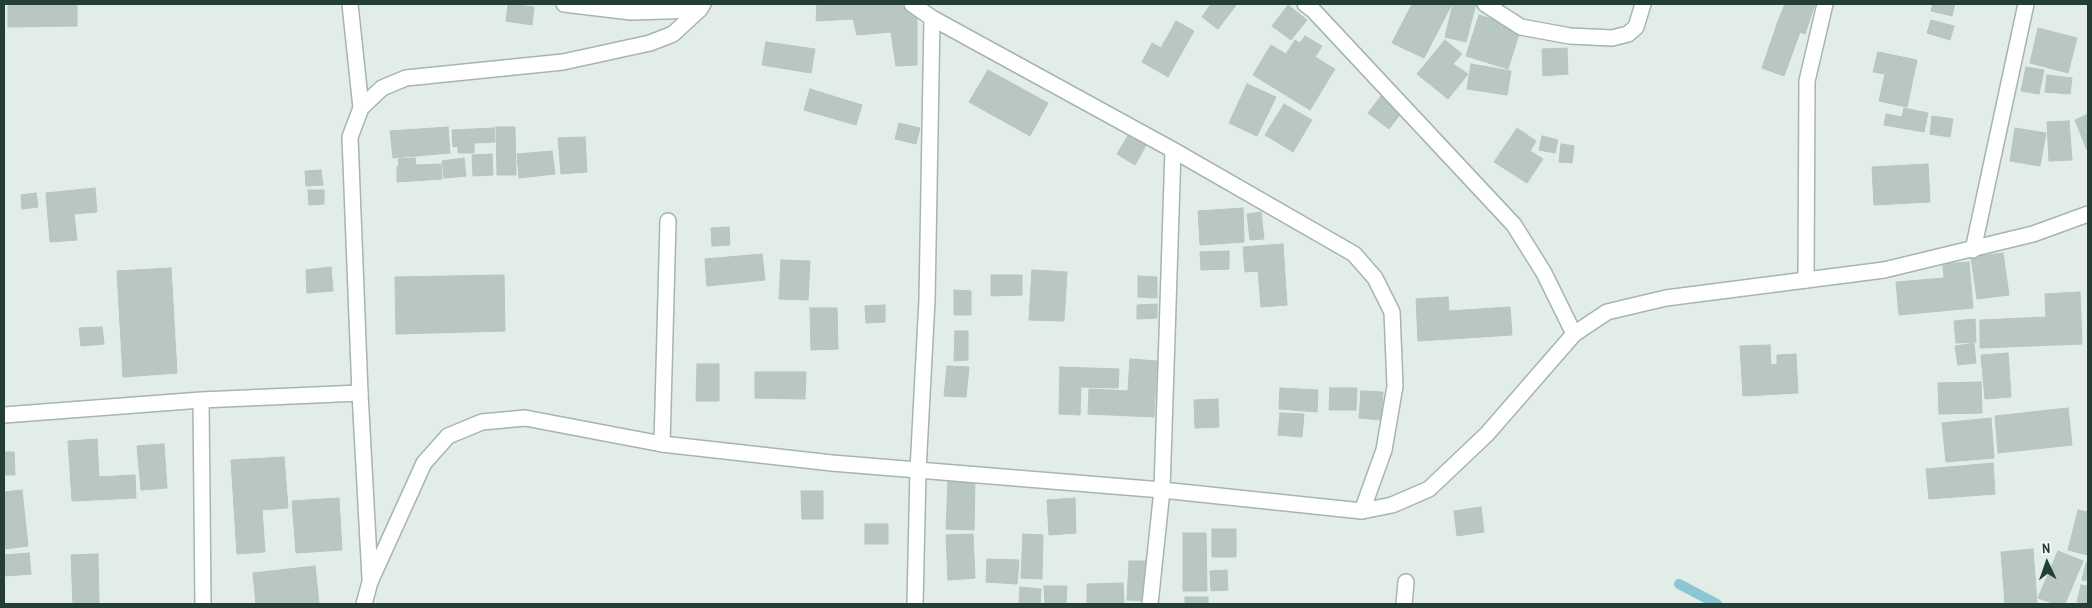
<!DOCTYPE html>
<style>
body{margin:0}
#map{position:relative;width:2092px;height:608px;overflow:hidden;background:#e3ede8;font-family:"Archivo Narrow",sans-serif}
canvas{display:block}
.frame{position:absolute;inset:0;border:5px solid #223e36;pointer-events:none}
.north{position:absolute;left:2022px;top:538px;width:50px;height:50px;-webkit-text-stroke:4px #f3f9f6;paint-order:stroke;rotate:357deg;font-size:14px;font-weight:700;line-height:20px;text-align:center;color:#223e36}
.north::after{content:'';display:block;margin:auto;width:18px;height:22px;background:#223e36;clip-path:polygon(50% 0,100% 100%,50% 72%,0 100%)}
</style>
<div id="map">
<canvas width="2092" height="608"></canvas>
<div class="frame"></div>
<div class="north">N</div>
</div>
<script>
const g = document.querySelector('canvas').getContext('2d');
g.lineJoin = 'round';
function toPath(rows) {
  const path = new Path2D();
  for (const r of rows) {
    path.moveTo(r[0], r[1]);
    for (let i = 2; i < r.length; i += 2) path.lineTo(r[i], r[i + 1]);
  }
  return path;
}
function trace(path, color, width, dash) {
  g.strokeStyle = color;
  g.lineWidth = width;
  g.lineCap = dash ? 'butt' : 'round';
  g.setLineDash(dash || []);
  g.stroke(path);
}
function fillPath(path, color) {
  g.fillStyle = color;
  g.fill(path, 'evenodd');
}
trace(toPath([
 [1679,584,1717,604]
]), '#8bc7d2', 10);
const building = toPath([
 [8,4,77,4,77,26,8,27,8,4],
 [508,4,534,7,532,25,506,21,508,4],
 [817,4,901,4,917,11,917,65,896,66,891,32,857,35,853,19,816,21,817,4],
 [1211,4,1237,4,1218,29,1202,17,1211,4],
 [1412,4,1452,4,1424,58,1392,43,1412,4],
 [1453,4,1476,4,1466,42,1445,37,1453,4],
 [1785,4,1815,4,1805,34,1777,24,1785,4],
 [1933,4,1955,4,1952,16,1931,11,1933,4],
 [1288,5,1307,20,1291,40,1272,26,1288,5],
 [1479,15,1521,28,1508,69,1466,56,1479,15],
 [1931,20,1954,26,1950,40,1927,33,1931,20],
 [1176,21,1194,31,1168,77,1142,62,1152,43,1161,48,1176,21],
 [1777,24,1800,32,1784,76,1762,68,1777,24],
 [2038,28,2077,38,2068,73,2030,63,2038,28],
 [1305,36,1322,46,1315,57,1335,69,1310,110,1253,75,1271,45,1286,54,1295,40,1300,43,1305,36],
 [1445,40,1462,54,1453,64,1468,74,1448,99,1417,74,1445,40],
 [766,42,815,49,811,73,762,65,766,42],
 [1567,48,1568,74,1543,76,1542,49,1567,48],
 [1878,52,1917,60,1907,107,1879,101,1885,74,1873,72,1878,52],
 [1471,64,1511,71,1507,95,1467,89,1471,64],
 [2026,67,2044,70,2039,94,2021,91,2026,67],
 [988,70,1048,103,1030,136,969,102,988,70],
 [2047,75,2072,78,2070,94,2045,92,2047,75],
 [1247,84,1276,97,1257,136,1229,123,1247,84],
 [810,89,862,105,856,125,804,110,810,89],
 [1381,96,1402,112,1389,129,1368,113,1381,96],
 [1284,104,1312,120,1293,152,1265,135,1284,104],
 [1904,108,1928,113,1924,132,1884,125,1886,114,1902,117,1904,108],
 [2088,114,2088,149,2087,150,2075,120,2088,114],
 [1932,116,1953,119,1950,137,1930,134,1932,116],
 [2069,121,2072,160,2049,161,2047,122,2069,121],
 [899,123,920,128,916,144,895,139,899,123],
 [448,127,450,153,393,158,390,131,448,127],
 [496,127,515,127,516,175,497,175,496,127],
 [494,128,495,142,474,143,474,153,458,153,458,146,453,147,452,130,494,128],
 [1517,128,1536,141,1530,151,1543,159,1527,183,1494,162,1517,128],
 [2015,128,2046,133,2040,166,2010,161,2015,128],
 [1130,132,1148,142,1135,165,1117,154,1130,132],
 [1542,136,1558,140,1555,153,1539,150,1542,136],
 [585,137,587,172,561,174,558,138,585,137],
 [1561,144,1574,146,1572,163,1559,162,1561,144],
 [552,151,555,174,519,178,517,154,552,151],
 [492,154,493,175,473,176,472,155,492,154],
 [415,158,416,165,441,164,442,179,397,182,397,166,399,166,398,159,415,158],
 [464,158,466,176,444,178,442,161,464,158],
 [1928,164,1930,202,1874,205,1872,167,1928,164],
 [321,170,323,185,306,186,305,171,321,170],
 [95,188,97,212,74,214,77,240,50,242,46,193,95,188],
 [308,190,324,190,324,204,309,205,308,190],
 [36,193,38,207,22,209,21,195,36,193],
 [1243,208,1244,242,1200,245,1198,211,1243,208],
 [1261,212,1264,239,1250,240,1247,214,1261,212],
 [729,227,730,245,712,246,711,228,729,227],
 [1283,244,1287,305,1261,307,1258,271,1245,272,1243,247,1283,244],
 [1229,251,1229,269,1201,270,1200,252,1229,251],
 [2003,253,2009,295,1977,299,1971,257,2003,253],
 [762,254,765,280,707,286,705,259,762,254],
 [781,260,810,261,808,300,779,299,781,260],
 [1969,262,1973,308,1899,315,1896,282,1944,278,1943,264,1969,262],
 [331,267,333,291,307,293,306,270,331,267],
 [171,268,177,373,123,377,117,271,171,268],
 [1032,270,1067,272,1064,321,1029,320,1032,270],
 [504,275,505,331,396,334,395,277,504,275],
 [991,275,1022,275,1022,295,991,296,991,275],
 [1138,276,1157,277,1157,298,1138,297,1138,276],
 [954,290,971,291,971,315,954,315,954,290],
 [2080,292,2082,344,1980,348,1980,320,2046,317,2045,294,2080,292],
 [1448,297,1449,311,1510,307,1512,335,1418,341,1416,299,1448,297],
 [1157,304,1157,318,1137,319,1137,305,1157,304],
 [885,305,885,322,866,323,865,306,885,305],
 [810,308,837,308,838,349,811,350,810,308],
 [1975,319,1976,342,1956,343,1954,321,1975,319],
 [102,327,104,344,81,346,79,328,102,327],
 [955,331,968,331,968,360,954,361,955,331],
 [1974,343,1976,363,1958,365,1955,346,1974,343],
 [1770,345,1771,365,1777,364,1777,355,1796,354,1798,393,1743,396,1740,346,1770,345],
 [2008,353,2011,397,1985,399,1981,355,2008,353],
 [1130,359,1157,361,1154,417,1088,414,1089,389,1128,391,1130,359],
 [697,364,719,364,719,401,696,401,697,364],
 [947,366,969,367,966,397,944,396,947,366],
 [1060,367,1119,369,1118,388,1081,387,1080,415,1059,414,1060,367],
 [755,372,806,372,805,399,755,398,755,372],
 [1981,382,1982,413,1939,414,1938,383,1981,382],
 [1280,388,1318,390,1317,412,1279,409,1280,388],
 [1330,388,1357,388,1356,410,1329,410,1330,388],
 [1361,391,1383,392,1381,420,1359,418,1361,391],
 [1218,399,1219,427,1195,428,1194,400,1218,399],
 [2068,408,2072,445,1998,453,1995,416,2068,408],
 [1280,413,1304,414,1302,437,1278,435,1280,413],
 [1991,418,1994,458,1946,462,1942,423,1991,418],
 [97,439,99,477,135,475,136,498,72,501,68,441,97,439],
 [164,444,167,488,141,490,137,446,164,444],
 [4,452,14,452,15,475,4,475,4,452],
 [284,457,288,508,262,510,265,552,237,554,231,460,284,457],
 [1993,463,1995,494,1929,499,1926,469,1993,463],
 [948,480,975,481,974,530,946,529,948,480],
 [22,490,28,546,4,549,4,492,22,490],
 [801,491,823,491,823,519,802,519,801,491],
 [339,498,342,550,296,553,292,501,339,498],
 [1075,498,1076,533,1049,535,1047,500,1075,498],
 [1481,507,1484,532,1457,536,1454,511,1481,507],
 [2078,510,2088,512,2088,555,2068,550,2078,510],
 [865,524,888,524,888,544,865,544,865,524],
 [1212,529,1236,529,1236,557,1212,557,1212,529],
 [1183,533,1206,533,1207,591,1183,591,1183,533],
 [973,534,975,578,948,580,946,535,973,534],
 [1023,534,1043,535,1042,579,1021,578,1023,534],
 [2033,549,2037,604,2005,604,2001,552,2033,549],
 [2058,551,2083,561,2065,604,2055,604,2038,598,2058,551],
 [29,553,31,574,6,576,4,555,29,553],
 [98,554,99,603,73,604,71,555,98,554],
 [987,559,1019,560,1017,584,986,582,987,559],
 [1129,561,1149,561,1148,601,1127,600,1129,561],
 [2086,563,2088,564,2088,581,2082,580,2086,563],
 [315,566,319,604,256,604,253,573,315,566],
 [1227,570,1228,590,1211,591,1210,571,1227,570],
 [1123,583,1124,604,1087,604,1087,584,1123,583],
 [2081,585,2088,586,2088,604,2077,602,2081,585],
 [1044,586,1067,586,1066,604,1079,604,1045,604,1044,586],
 [1020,587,1041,589,1040,604,1019,604,1020,587],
 [1185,597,1208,597,1208,604,1185,604,1185,597]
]);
fillPath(building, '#b8c7c1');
trace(building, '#b5c6bf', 1);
const minor = toPath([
 [350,4,361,108],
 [564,4,631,12,699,10],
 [912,4,932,18,1173,150,1354,254,1375,278,1392,312,1395,386,1384,450,1362,511],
 [1305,4,1313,10,1514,225,1544,273,1574,334],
 [1485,4,1521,27,1570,36,1612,38,1628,34,1636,27,1643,4],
 [1973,250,2026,4],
 [1806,280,1807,81,1825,4],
 [201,400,203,604],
 [4,415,201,400,360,393],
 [662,444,668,221],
 [915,604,918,471,927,300,932,18],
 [1150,604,1162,490,1173,150],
 [1404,604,1406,582]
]);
const tertiary = toPath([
 [370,578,360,393,350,137,361,108,382,88,406,78,563,62,650,43,673,34,699,10,703,4],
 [364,604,370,582,424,463,448,436,482,422,525,418,662,444,832,463,1162,490,1362,511,1392,505,1429,489,1487,434,1574,334,1607,312,1666,298,1884,270,2033,234,2088,214]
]);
trace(minor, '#a5b5af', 18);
trace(tertiary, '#a5b5af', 18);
trace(minor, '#fff', 15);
trace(tertiary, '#fff', 15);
</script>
